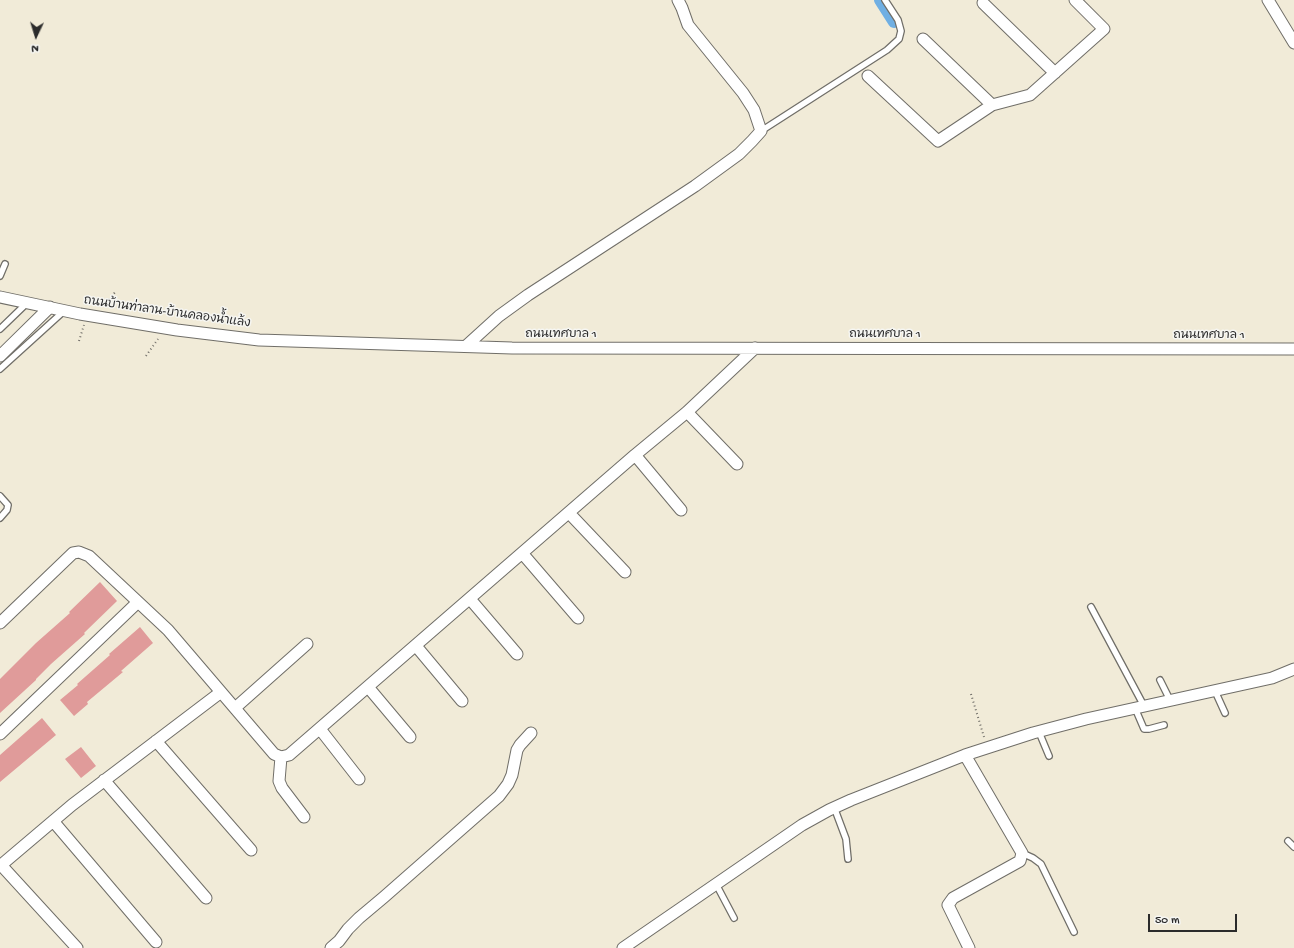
<!DOCTYPE html>
<meta charset="utf-8">
<style>
body{margin:0}
#map{position:relative;width:1294px;height:948px;overflow:hidden;background:#f1ebd8;font-family:"Gochi Hand",sans-serif}
canvas{display:block}
.north{position:absolute;left:16px;top:16px;width:40px;height:40px;-webkit-text-stroke:3px #f6f6f2;paint-order:stroke;rotate:184deg;font-size:11px;font-weight:700;line-height:16px;text-align:center;color:#2b2b2b}
.north::after{content:'';display:block;margin:auto;width:14px;height:18px;background:#2b2b2b;clip-path:polygon(50% 0,100% 100%,50% 72%,0 100%)}
.scale{position:absolute;left:1148px;top:914px;width:89px;height:18px;box-sizing:border-box;border:2px solid #2b2b2b;border-top:0;padding-left:5px;font-size:12px;line-height:14px;white-space:nowrap;color:#2b2b2b;-webkit-text-stroke:3px #f6f6f2;paint-order:stroke}
</style>
<div id="map">
<canvas width="1294" height="948"></canvas>
<div class="north">N</div>
<div class="scale">50 m</div>
</div>
<script>
const g = document.querySelector('canvas').getContext('2d');
g.lineJoin = 'round';
function toPath(rows) {
  const path = new Path2D();
  for (const r of rows) {
    path.moveTo(r[0], r[1]);
    for (let i = 2; i < r.length; i += 2) path.lineTo(r[i], r[i + 1]);
  }
  return path;
}
function trace(path, color, width, dash) {
  g.strokeStyle = color;
  g.lineWidth = width;
  g.lineCap = dash ? 'butt' : 'round';
  g.setLineDash(dash || []);
  g.stroke(path);
}
function fillPath(path, color) {
  g.fillStyle = color;
  g.fill(path, 'evenodd');
}
function label(font, color, halo, rows, align = 'center') {
  g.font = font + ' "Gochi Hand","Playpen Sans Thai",sans-serif';
  g.lineWidth = 3;
  g.setLineDash([]);
  g.textBaseline = 'middle';
  g.strokeStyle = halo;
  g.fillStyle = color;
  for (const [text, x, y, turn = 0] of rows) {
    g.save();
    g.translate(x, y);
    g.rotate((+turn || 0) * Math.PI / 180);
    g.textAlign = isNaN(turn) ? turn : align;
    if (halo) g.strokeText(text, 0, 0);
    g.fillText(text, 0, 0);
    g.restore();
  }
}
trace(toPath([
 [880,0,894,22]
]), '#70afe3', 12);
fillPath(toPath([
 [100,582,117,601,84,633,85,634,51,664,36,679,36,680,0,713,0,679,36,643,70,613,69,612],
 [140,627,153,643,121,671,123,672,87,702,88,704,74,716,60,700,78,685,77,684,110,655,109,654],
 [42,718,56,735,0,782,0,755],
 [81,747,96,766,81,778,65,759]
]), '#e09b9a');
const lane = toPath([
 [761,131,887,50,899,39,901,31,898,20,885,0],
 [0,276,5,264],
 [0,329,27,303],
 [0,369,64,311],
 [0,496,8,505,7,510,0,518],
 [1091,607,1144,706],
 [1160,680,1170,700],
 [1215,691,1225,713],
 [1135,708,1144,729,1149,729,1164,725],
 [1039,732,1049,756],
 [834,807,846,839,848,859],
 [1288,841,1294,847],
 [1022,853,1033,858,1041,864,1074,932],
 [716,884,734,918]
]);
const street = toPath([
 [1268,0,1294,43],
 [983,3,1055,73],
 [923,39,992,105],
 [868,76,938,141,992,105,1030,95,1104,29,1075,0],
 [0,297,80,314,177,330,259,340,512,348,1294,349],
 [466,346,499,316,528,295,695,186,739,154,752,141,761,131,754,110,743,93,688,25,682,8,678,0],
 [0,356,50,307],
 [687,412,737,464],
 [635,455,681,510],
 [569,513,625,572],
 [522,553,578,618],
 [470,599,517,654],
 [0,623,73,553,79,552,89,556,168,630,274,754,281,757,289,755,635,455,687,412,755,348],
 [416,646,462,701],
 [368,687,410,737],
 [235,708,307,644],
 [320,729,359,779],
 [0,734,138,602],
 [156,741,251,850],
 [965,755,1022,853,1020,861,953,898,948,905,969,948],
 [281,757,279,781,282,788,304,817],
 [104,780,206,898],
 [53,821,156,942],
 [1,865,77,948],
 [0,866,72,805,221,692],
 [331,948,339,941,348,929,359,918,384,897,499,796,508,784,512,775,517,750,520,745,531,733],
 [623,948,802,825,829,810,851,800,965,755,1033,733,1086,719,1272,678,1294,669]
]);
trace(lane, '#706e68', 8);
trace(street, '#706e68', 13);
trace(toPath([
 [104,306,116,291],
 [79,341,84,325],
 [146,356,158,339],
 [971,694,984,737]
]), '#706e68', 2, [1, 3]);
trace(lane, '#fff', 5.5);
trace(street, '#fff', 11);
label('12px', '#2b2b2b', '#f6f6f2', [
 ["ถนนบ้านท่าลาน-บ้านคลองน้ำแล้ง",167,313,8],
 ["ถนนเทศบาล 1",561,335],
 ["ถนนเทศบาล 1",885,335],
 ["ถนนเทศบาล 1",1209,336]
]);
</script>
